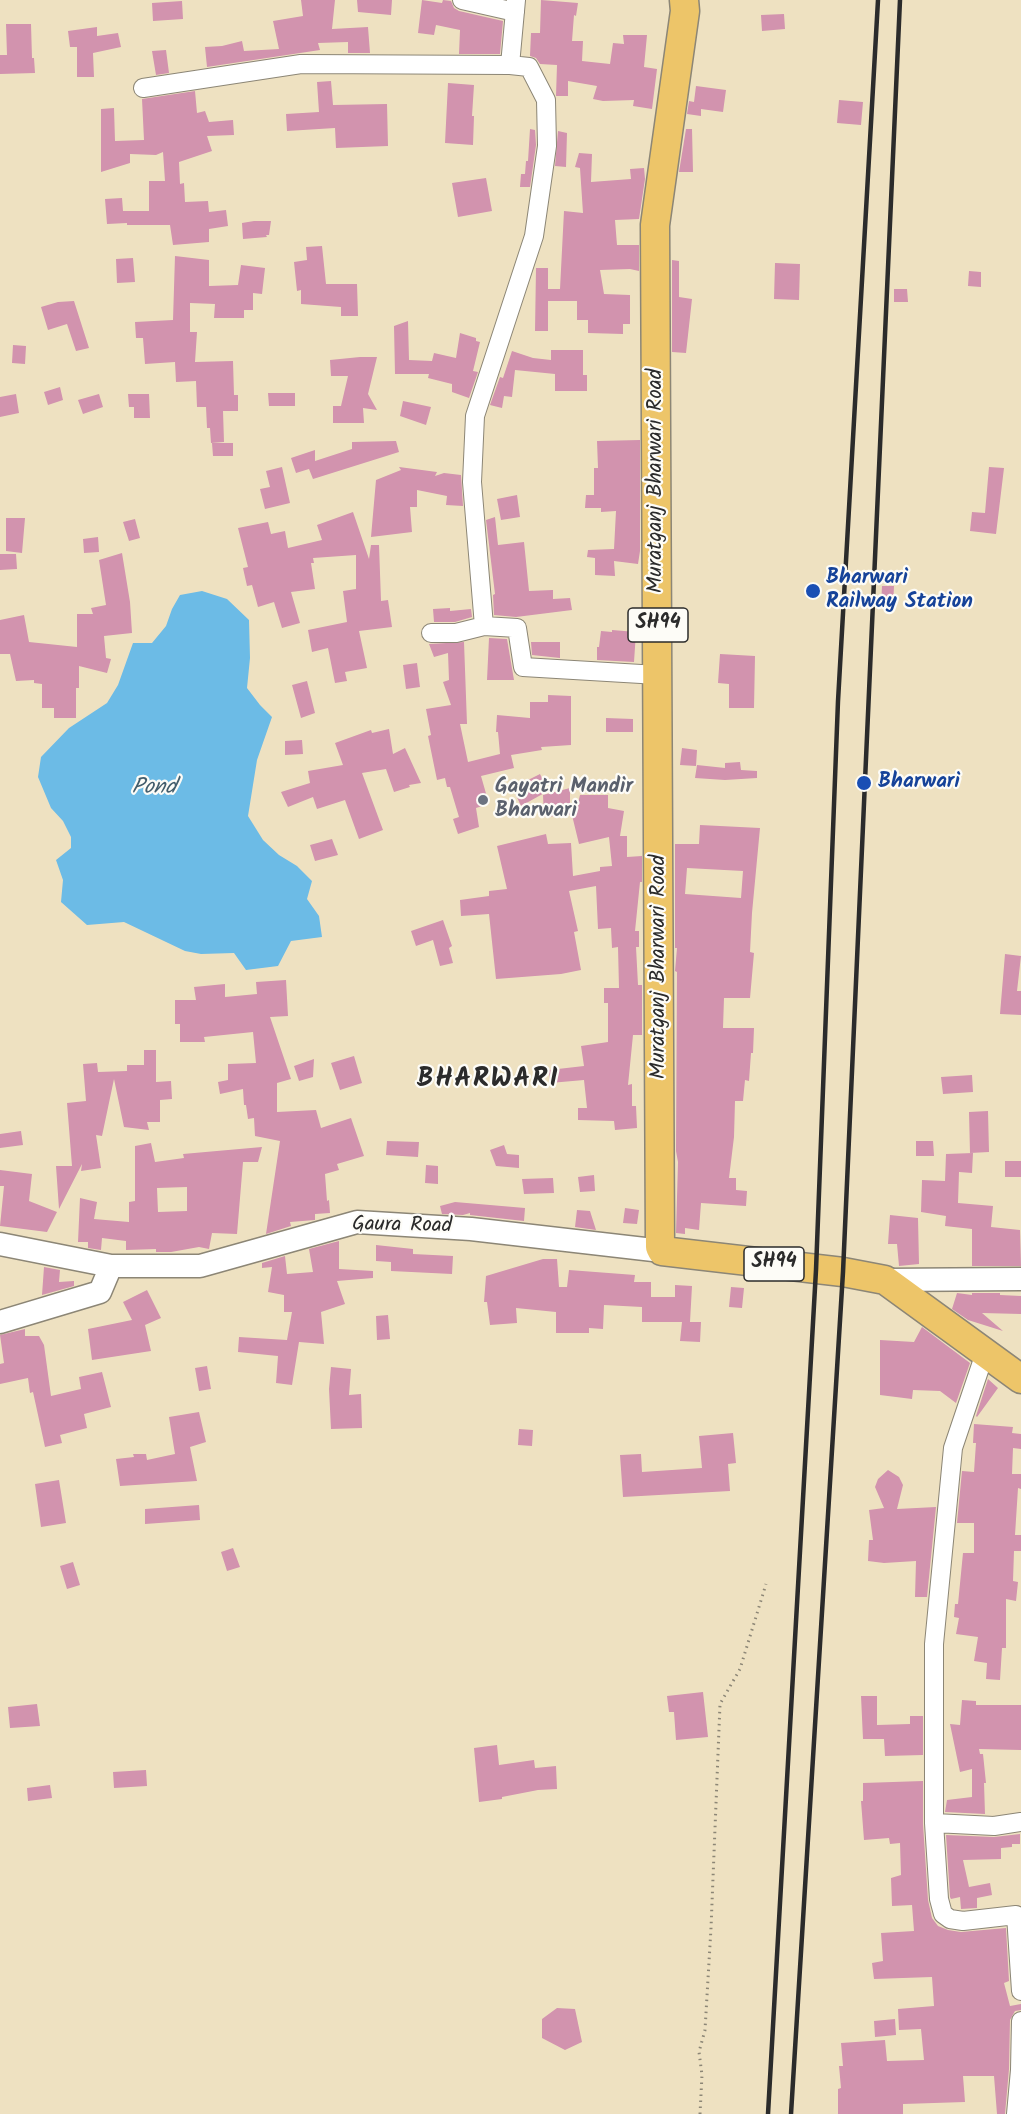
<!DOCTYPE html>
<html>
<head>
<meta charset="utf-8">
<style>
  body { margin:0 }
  canvas { display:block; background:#eee1c1 }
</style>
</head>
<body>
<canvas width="1021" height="2114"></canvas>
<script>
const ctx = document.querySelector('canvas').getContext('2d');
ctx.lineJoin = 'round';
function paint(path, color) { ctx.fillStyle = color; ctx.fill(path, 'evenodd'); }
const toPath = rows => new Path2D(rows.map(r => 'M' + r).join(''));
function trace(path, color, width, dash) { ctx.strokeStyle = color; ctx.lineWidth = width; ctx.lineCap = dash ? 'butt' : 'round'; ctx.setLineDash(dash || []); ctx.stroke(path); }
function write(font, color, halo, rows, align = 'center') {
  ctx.font = font + ' Kalam,sans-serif'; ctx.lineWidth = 4.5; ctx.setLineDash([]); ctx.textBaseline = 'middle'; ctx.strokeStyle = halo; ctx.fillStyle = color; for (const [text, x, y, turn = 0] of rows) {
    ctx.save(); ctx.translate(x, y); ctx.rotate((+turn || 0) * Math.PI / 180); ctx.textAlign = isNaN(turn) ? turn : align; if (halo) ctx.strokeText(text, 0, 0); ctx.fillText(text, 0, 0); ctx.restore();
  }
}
paint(toPath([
  [202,591,227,599,249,620,250,658,247,688,260,705,272,717,257,760,248,816,263,840,279,855,297,866,312,881,307,899,319,916,322,937,291,941,278,966,246,970,234,953,201,954,185,951,124,922,87,925,61,902,63,880,56,860,71,848,71,837,63,821,51,808,38,777,41,757,69,728,107,703,118,685,133,643,152,643,166,626,172,609,180,595]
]), '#6cbbe6');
paint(toPath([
  [301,0,335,0,332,29,368,27,370,53,348,53,348,42,318,43,320,50,207,67,205,47,222,46,242,41,244,51,279,49,273,21,303,16],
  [357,0,392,0,391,15,358,12],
  [422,0,442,3,443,0,451,1,454,8,459,11,503,21,500,54,459,54,460,30,436,25,434,35,418,33],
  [541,0,578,3,576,16,574,15,572,41,583,41,582,61,610,64,613,43,624,44,623,35,647,35,644,67,657,69,652,109,633,106,634,100,603,101,593,99,597,86,568,81,568,96,556,96,557,65,540,64,536,58,530,56,531,33,540,33],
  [182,1,183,19,153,21,152,3],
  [784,14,785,29,762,31,761,15],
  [6,24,31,24,32,58,34,58,35,73,0,74,0,55,7,55],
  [97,27,97,36,118,33,121,47,93,53,94,77,77,77,77,47,70,47,68,31],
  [166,50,169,73,156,75,152,51],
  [331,81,333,105,387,104,388,146,336,148,335,128,287,131,286,114,319,112,317,82],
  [448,83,474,85,472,116,474,116,473,145,445,143],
  [696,86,726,90,723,112,701,109,701,116,687,114,689,101,694,102],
  [195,91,197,113,205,111,209,122,233,120,234,135,207,136,212,151,179,162,180,184,184,183,185,202,208,201,209,212,226,210,228,226,209,229,209,242,173,245,170,225,127,225,127,223,107,224,105,199,122,198,123,211,149,211,149,181,165,181,163,152,156,155,130,154,130,163,101,172,101,109,114,108,115,141,144,140,142,99],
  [839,100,863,102,861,125,837,123],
  [530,129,535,130,536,145,530,187,520,187,521,174,525,174,526,161,528,161],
  [686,129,692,129,693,172,679,172],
  [558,131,567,133,566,167,555,166],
  [579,153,592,154,591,182,631,179,630,169,644,168,645,179,639,219,615,220,617,245,639,245,639,271,630,269,600,270,604,294,630,295,630,324,623,324,623,334,588,333,588,320,577,320,577,301,548,301,548,331,535,331,536,268,548,268,548,289,560,289,564,211,583,213,580,168,575,167],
  [486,178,492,211,458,217,452,183],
  [254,221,271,221,269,235,266,235,267,237,243,239,242,223],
  [322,246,326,284,357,284,358,316,341,316,341,307,301,304,301,290,297,291,294,262,307,260,306,247],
  [175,256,209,260,209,286,238,285,241,265,265,268,262,294,253,293,253,310,244,310,244,318,214,318,215,304,190,303,190,332,197,332,195,362,233,361,234,395,238,395,238,411,223,411,224,442,211,443,210,428,207,428,206,407,197,407,196,381,176,382,175,362,145,364,143,338,136,338,135,322,173,320],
  [133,258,135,282,117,283,116,259],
  [672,260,679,261,679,297,692,299,686,353,672,352],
  [775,263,800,264,799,300,774,299],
  [969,271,981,272,981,287,968,286],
  [894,289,907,289,908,302,894,302],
  [74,301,89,348,76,351,67,324,48,330,41,307,58,302],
  [408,321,409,360,432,361,434,353,456,358,460,333,476,338,476,341,480,342,473,371,478,372,469,398,452,392,452,384,428,378,429,374,395,374,394,326],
  [13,345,26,346,25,364,12,363],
  [551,350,583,350,583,375,587,375,587,391,555,391,555,374,515,370,512,397,504,396,502,408,490,405,500,377,503,378,512,351,533,358,551,360],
  [360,357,377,357,368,394,377,410,363,408,364,423,333,423,333,406,341,406,348,376,331,376,330,360],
  [60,387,63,400,48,405,44,392],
  [268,393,295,393,295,406,269,406],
  [16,394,19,413,0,417,0,397],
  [99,394,103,407,83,414,78,400],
  [128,394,149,394,150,418,134,418,134,407,129,407],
  [403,401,431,407,426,425,400,416],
  [640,440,640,551,638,564,614,561,615,576,595,575,595,558,587,557,588,550,614,549,616,511,601,512,601,508,585,508,586,495,594,495,594,468,598,468,597,441],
  [396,441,399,452,313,479,309,469,296,473,291,458,315,450,315,461,352,449,352,442],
  [212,443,233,443,233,456,213,456],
  [282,467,290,503,265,509,260,489,270,487,266,471],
  [399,467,437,472,435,476,444,473,461,475,463,506,446,505,447,496,417,490,417,507,410,507,412,532,371,537,376,480,401,470],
  [989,467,1004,468,996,534,970,531,972,512,985,513],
  [517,495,520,517,501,520,497,499],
  [353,512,369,559,371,545,379,545,381,601,388,600,392,627,359,631,367,668,345,672,347,681,335,683,328,648,312,652,308,630,347,622,343,591,356,589,356,555,313,558,314,563,311,563,315,589,291,592,300,623,282,628,274,602,258,607,252,585,247,586,243,568,248,567,238,528,268,522,271,534,285,531,288,548,322,540,317,525],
  [495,517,498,545,524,542,529,591,553,590,553,599,570,598,572,610,516,617,494,615,493,595,495,594,486,520],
  [6,518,25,518,22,553,6,551],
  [135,519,140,538,129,541,123,522],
  [98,537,99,552,84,553,83,539],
  [122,553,130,602,132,633,104,636,106,658,111,659,107,673,79,666,79,688,76,688,76,718,54,718,54,708,42,708,42,684,34,683,34,680,16,681,10,654,0,654,0,620,24,615,29,642,77,647,77,614,93,614,91,608,106,605,99,560],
  [0,554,16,554,17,569,0,570],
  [882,586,894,586,893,607,881,606],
  [450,608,450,611,471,609,472,617,455,622,434,622,433,609],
  [612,630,636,632,634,662,597,660,597,647,599,647,601,631,612,632],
  [489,638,507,639,514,680,487,680],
  [464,642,467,724,460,724,468,762,500,754,498,732,496,732,497,715,530,718,530,702,548,702,548,695,571,696,571,745,541,747,542,750,511,755,514,768,481,776,489,804,476,808,479,827,458,834,453,819,459,817,450,787,447,787,445,778,437,780,428,736,431,735,426,709,451,705,443,682,449,680,448,653,434,657,429,644],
  [531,642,560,642,560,658,532,655],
  [720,654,755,656,754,708,729,708,729,684,718,683],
  [417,663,420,687,406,689,403,665],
  [307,681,315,713,301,718,292,685],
  [606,718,633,719,633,732,606,732],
  [389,729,393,754,405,748,421,783,409,785,410,787,394,792,386,769,362,773,383,830,359,839,345,800,317,809,313,797,288,807,281,792,310,783,308,771,343,765,335,743,371,730,372,733],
  [302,740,303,754,285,755,285,741],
  [682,748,697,750,696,766,680,765],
  [740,762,741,770,757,771,757,778,725,780,695,778,697,765,725,768,725,763],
  [540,774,548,791,521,806,515,793,530,786,528,780],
  [570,788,570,815,544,817,543,795],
  [580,795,608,795,608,808,624,811,620,836,627,836,627,857,642,856,642,882,640,882,635,931,639,931,639,947,636,947,638,985,642,985,642,1035,633,1035,628,1085,632,1084,632,1106,636,1106,637,1128,615,1130,614,1121,578,1120,578,1108,587,1108,584,1080,550,1083,549,1070,584,1066,581,1046,608,1042,608,1003,604,1003,604,988,619,988,618,947,612,948,611,928,598,929,596,886,569,891,578,931,574,932,581,970,561,974,496,979,489,914,461,916,460,900,489,896,489,891,507,889,497,846,546,834,548,844,571,843,573,876,600,871,600,867,612,866,609,837,579,844,571,811,576,811],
  [700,825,760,828,752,913,750,952,754,953,750,998,724,998,723,1028,754,1028,753,1053,751,1053,749,1081,745,1080,743,1101,735,1101,734,1137,729,1178,736,1178,736,1190,747,1191,746,1206,701,1203,699,1230,685,1228,685,1234,676,1233,678,1162,676,1151,677,972,675,971,677,948,675,948,675,844,699,844],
  [687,868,743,871,741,898,685,894],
  [332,839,338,855,315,861,310,845],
  [443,920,452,946,449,948,453,963,440,966,433,940,416,946,411,931],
  [1005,954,1021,956,1017,991,1021,991,1021,1015,1000,1014],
  [286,980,288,1016,270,1017,291,1079,277,1083,277,1112,316,1110,321,1128,351,1118,364,1156,337,1164,339,1170,325,1174,327,1201,329,1200,330,1213,315,1214,315,1220,290,1222,291,1226,266,1234,280,1141,255,1136,254,1118,248,1119,246,1105,244,1105,243,1089,220,1094,218,1082,228,1080,228,1064,256,1063,253,1032,204,1037,205,1042,180,1042,180,1024,175,1024,175,1000,196,1000,194,987,225,984,225,997,257,994,256,982],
  [144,1050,156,1050,156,1082,171,1081,172,1099,160,1100,160,1122,147,1122,149,1130,124,1127,114,1079,102,1136,96,1135,101,1168,81,1171,82,1164,59,1209,56,1166,72,1166,67,1103,86,1101,83,1064,97,1063,98,1072,127,1071,127,1065,144,1065],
  [354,1056,362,1083,340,1090,331,1063],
  [314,1059,313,1077,299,1081,294,1066],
  [972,1075,973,1092,943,1094,941,1077],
  [988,1111,989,1152,970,1153,969,1112],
  [21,1131,23,1145,0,1148,0,1134],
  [387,1141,419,1142,418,1157,386,1155],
  [916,1141,933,1141,934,1156,916,1156],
  [151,1143,155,1162,184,1158,183,1154,262,1147,258,1162,243,1162,237,1234,212,1233,209,1249,199,1247,171,1252,156,1252,156,1249,126,1250,126,1241,102,1238,101,1250,88,1248,88,1242,78,1242,80,1198,97,1202,94,1219,129,1222,129,1202,135,1201,135,1146],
  [187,1187,187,1211,158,1212,157,1188],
  [504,1145,507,1154,519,1155,519,1168,496,1166,490,1150],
  [973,1153,972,1173,959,1172,958,1203,993,1206,991,1227,1020,1230,1021,1266,972,1266,972,1229,945,1226,946,1216,921,1212,922,1180,945,1181,946,1154],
  [1005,1161,1021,1161,1021,1177,1005,1177],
  [426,1165,438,1166,438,1184,425,1183],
  [0,1170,32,1174,29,1201,57,1212,47,1232,0,1226,4,1186,0,1186],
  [594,1175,595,1191,580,1192,578,1177],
  [553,1178,554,1193,524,1194,522,1179],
  [455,1202,525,1208,524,1221,470,1215,470,1213,463,1215,442,1214,440,1206],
  [625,1208,639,1210,637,1224,623,1223],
  [577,1210,590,1211,596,1230,575,1227],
  [890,1215,918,1218,919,1264,899,1266,897,1244,888,1244],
  [339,1241,339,1269,373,1271,373,1278,337,1281,345,1304,321,1312,324,1344,299,1342,292,1385,276,1383,278,1356,238,1352,239,1337,287,1340,292,1312,284,1312,284,1295,268,1292,272,1267,262,1268,262,1263,285,1256,287,1274,313,1272,309,1249],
  [376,1245,413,1249,413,1254,453,1256,452,1274,391,1271,391,1262,376,1261],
  [543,1259,557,1259,559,1287,567,1287,569,1270,635,1275,634,1282,651,1282,651,1297,675,1297,675,1285,692,1286,690,1322,701,1322,700,1342,680,1341,682,1322,642,1322,642,1307,604,1305,603,1329,589,1328,589,1333,556,1333,556,1312,516,1308,517,1323,490,1325,487,1302,484,1302,486,1276],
  [44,1267,60,1270,59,1282,74,1281,74,1286,42,1295],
  [731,1287,744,1288,742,1308,729,1307],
  [147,1290,161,1318,145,1325,151,1351,92,1360,88,1329,132,1320,123,1302],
  [957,1293,972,1295,972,1293,1000,1293,1000,1295,1021,1296,1021,1314,982,1313,1003,1331,968,1320,952,1309],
  [388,1315,390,1339,377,1340,376,1316],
  [922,1327,970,1363,956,1403,940,1391,913,1390,912,1399,880,1395,880,1340,914,1342],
  [25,1329,25,1336,39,1336,44,1345,51,1396,81,1389,79,1377,102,1372,111,1407,84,1414,87,1428,60,1435,62,1443,45,1447,33,1392,30,1393,28,1378,0,1384,0,1364,4,1363,0,1335],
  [207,1366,211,1389,199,1391,195,1368],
  [331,1367,351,1369,349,1395,361,1394,362,1428,331,1429,329,1389],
  [988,1379,998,1388,977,1417,976,1416],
  [199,1412,206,1442,190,1447,197,1481,120,1486,116,1459,134,1457,133,1454,146,1454,147,1460,175,1454,169,1417],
  [974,1424,1013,1427,1012,1433,1021,1434,1021,1449,1013,1448,1012,1474,1021,1474,1021,1489,1018,1488,1015,1535,1021,1535,1021,1551,1014,1551,1013,1581,1018,1582,1016,1601,1006,1599,1006,1648,1002,1648,1000,1680,986,1679,987,1663,974,1661,978,1637,956,1634,959,1618,954,1617,955,1604,958,1604,963,1553,974,1553,974,1523,957,1523,962,1471,974,1472,976,1443,973,1443],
  [519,1429,533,1430,532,1446,518,1445],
  [733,1433,736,1463,728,1464,730,1491,623,1497,620,1455,641,1454,642,1472,702,1468,699,1436],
  [888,1470,899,1477,903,1485,897,1509,936,1507,927,1597,915,1597,916,1561,884,1563,868,1561,869,1540,873,1540,869,1510,884,1508,875,1487,878,1479],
  [59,1480,66,1523,41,1527,35,1484],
  [199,1505,200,1520,145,1524,145,1509],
  [233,1548,240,1567,227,1571,221,1552],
  [73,1562,80,1585,67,1589,60,1566],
  [703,1692,708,1737,676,1740,674,1712,669,1712,667,1696],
  [861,1696,877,1696,877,1725,910,1724,910,1716,923,1716,923,1755,885,1756,884,1739,863,1739],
  [962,1700,976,1701,976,1705,1021,1705,1021,1750,979,1749,980,1754,983,1754,986,1783,984,1783,985,1814,945,1812,947,1800,972,1797,972,1769,960,1772,950,1724,960,1725],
  [37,1704,40,1726,10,1728,8,1707],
  [497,1745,499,1765,534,1760,535,1768,556,1766,557,1789,538,1790,502,1797,502,1799,479,1802,474,1748],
  [146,1770,147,1786,114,1788,113,1772],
  [923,1781,923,1824,928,1900,932,1918,938,1926,948,1930,961,1932,1006,1928,1009,1981,1004,1983,1010,2006,1021,2004,1021,2010,1015,2011,1010,2020,1009,2069,1005,2114,997,2114,994,2076,963,2076,965,2102,903,2104,903,2114,838,2114,838,2089,841,2088,839,2066,843,2066,841,2043,885,2040,887,2061,924,2060,921,2029,899,2030,898,2009,934,2006,932,1977,874,1979,872,1963,883,1961,881,1933,914,1931,912,1905,892,1906,891,1878,901,1875,900,1843,890,1844,889,1838,864,1840,861,1801,863,1801,863,1783],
  [50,1785,52,1798,28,1801,27,1788],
  [1020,1834,1020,1844,1012,1844,1012,1847,1001,1848,1001,1859,963,1860,969,1887,990,1883,992,1895,977,1898,977,1908,961,1909,960,1897,951,1899,950,1897,946,1835,994,1837],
  [557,2008,575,2009,582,2042,565,2050,542,2038,542,2019],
  [895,2019,896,2035,875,2037,874,2021]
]), '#d293ae');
const minor = toPath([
  [462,0,515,12],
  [510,65,516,0],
  [143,88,301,64,510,65,529,67,546,100,547,146,534,236,475,416,472,482,484,626],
  [431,633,456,633,484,626,517,628,523,667,658,675],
  [985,1353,953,1448,934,1644,934,1823,939,1899,943,1914,950,1919,963,1921,1016,1915,1021,1991],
  [934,1823,994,1826,1021,1822],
  [1016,2114,1020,2070,1021,2021]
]);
const tertiary = toPath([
  [0,1244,111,1266,200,1266,357,1222,471,1229,662,1251],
  [885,1280,1021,1279],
  [0,1322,100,1292,111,1266]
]);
const primary = toPath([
  [684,0,685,11,655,225,660,1247,662,1251,843,1272,885,1280,1021,1379]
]);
trace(minor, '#8c8676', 20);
trace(tertiary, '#8c8676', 25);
trace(primary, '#8c8676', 31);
trace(toPath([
  [700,2114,702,2075,699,2052,705,2030,711,1928,720,1704,740,1669,766,1584]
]), '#8c8676', 3, [1.5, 4.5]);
trace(minor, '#fff', 18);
trace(tertiary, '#fff', 22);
trace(primary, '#edc569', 28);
trace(toPath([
  [768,2114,816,1270,838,701,878,0],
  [791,2114,843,1272,900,0]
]), '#2b2b2b', 4.5);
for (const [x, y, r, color] of [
  [813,591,8,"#1a4fb4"],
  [864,783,8,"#1a4fb4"],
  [483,800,6,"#6b7280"]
]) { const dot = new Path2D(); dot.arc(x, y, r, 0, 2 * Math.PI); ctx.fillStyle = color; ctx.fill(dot); trace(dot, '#fdfcf7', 2); }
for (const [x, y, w] of [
  [658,625,60],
  [774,1264,60]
]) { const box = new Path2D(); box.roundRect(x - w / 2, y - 17, w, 34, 4.5); ctx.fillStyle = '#fdfcf7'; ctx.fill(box); trace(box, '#2b2b2b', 1.5); }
write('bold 20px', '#2b2b2b', null, [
  ["SH94",658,625],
  ["SH94",774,1264]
]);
write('21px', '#2b2b2b', '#fdfcf7', [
  ["Muratganj Bharwari Road",657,481,-90],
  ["Muratganj Bharwari Road",660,967,-90],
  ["Gaura Road",402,1227,1]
]);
write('bold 21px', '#164399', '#fdfcf7', [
  ["Bharwari",826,579],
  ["Railway Station",826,603],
  ["Bharwari",878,783]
], 'left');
write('bold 21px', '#5b616d', '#fdfcf7', [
  ["Gayatri Mandir",495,788],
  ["Bharwari",495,812]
], 'left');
write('italic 22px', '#425d6c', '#fdfcf7', [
  ["Pond",154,789]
]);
ctx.letterSpacing = '1.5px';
write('bold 27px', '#2b2b2b', '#fdfcf7', [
  ["BHARWARI",488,1081]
]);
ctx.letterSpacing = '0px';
</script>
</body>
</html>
